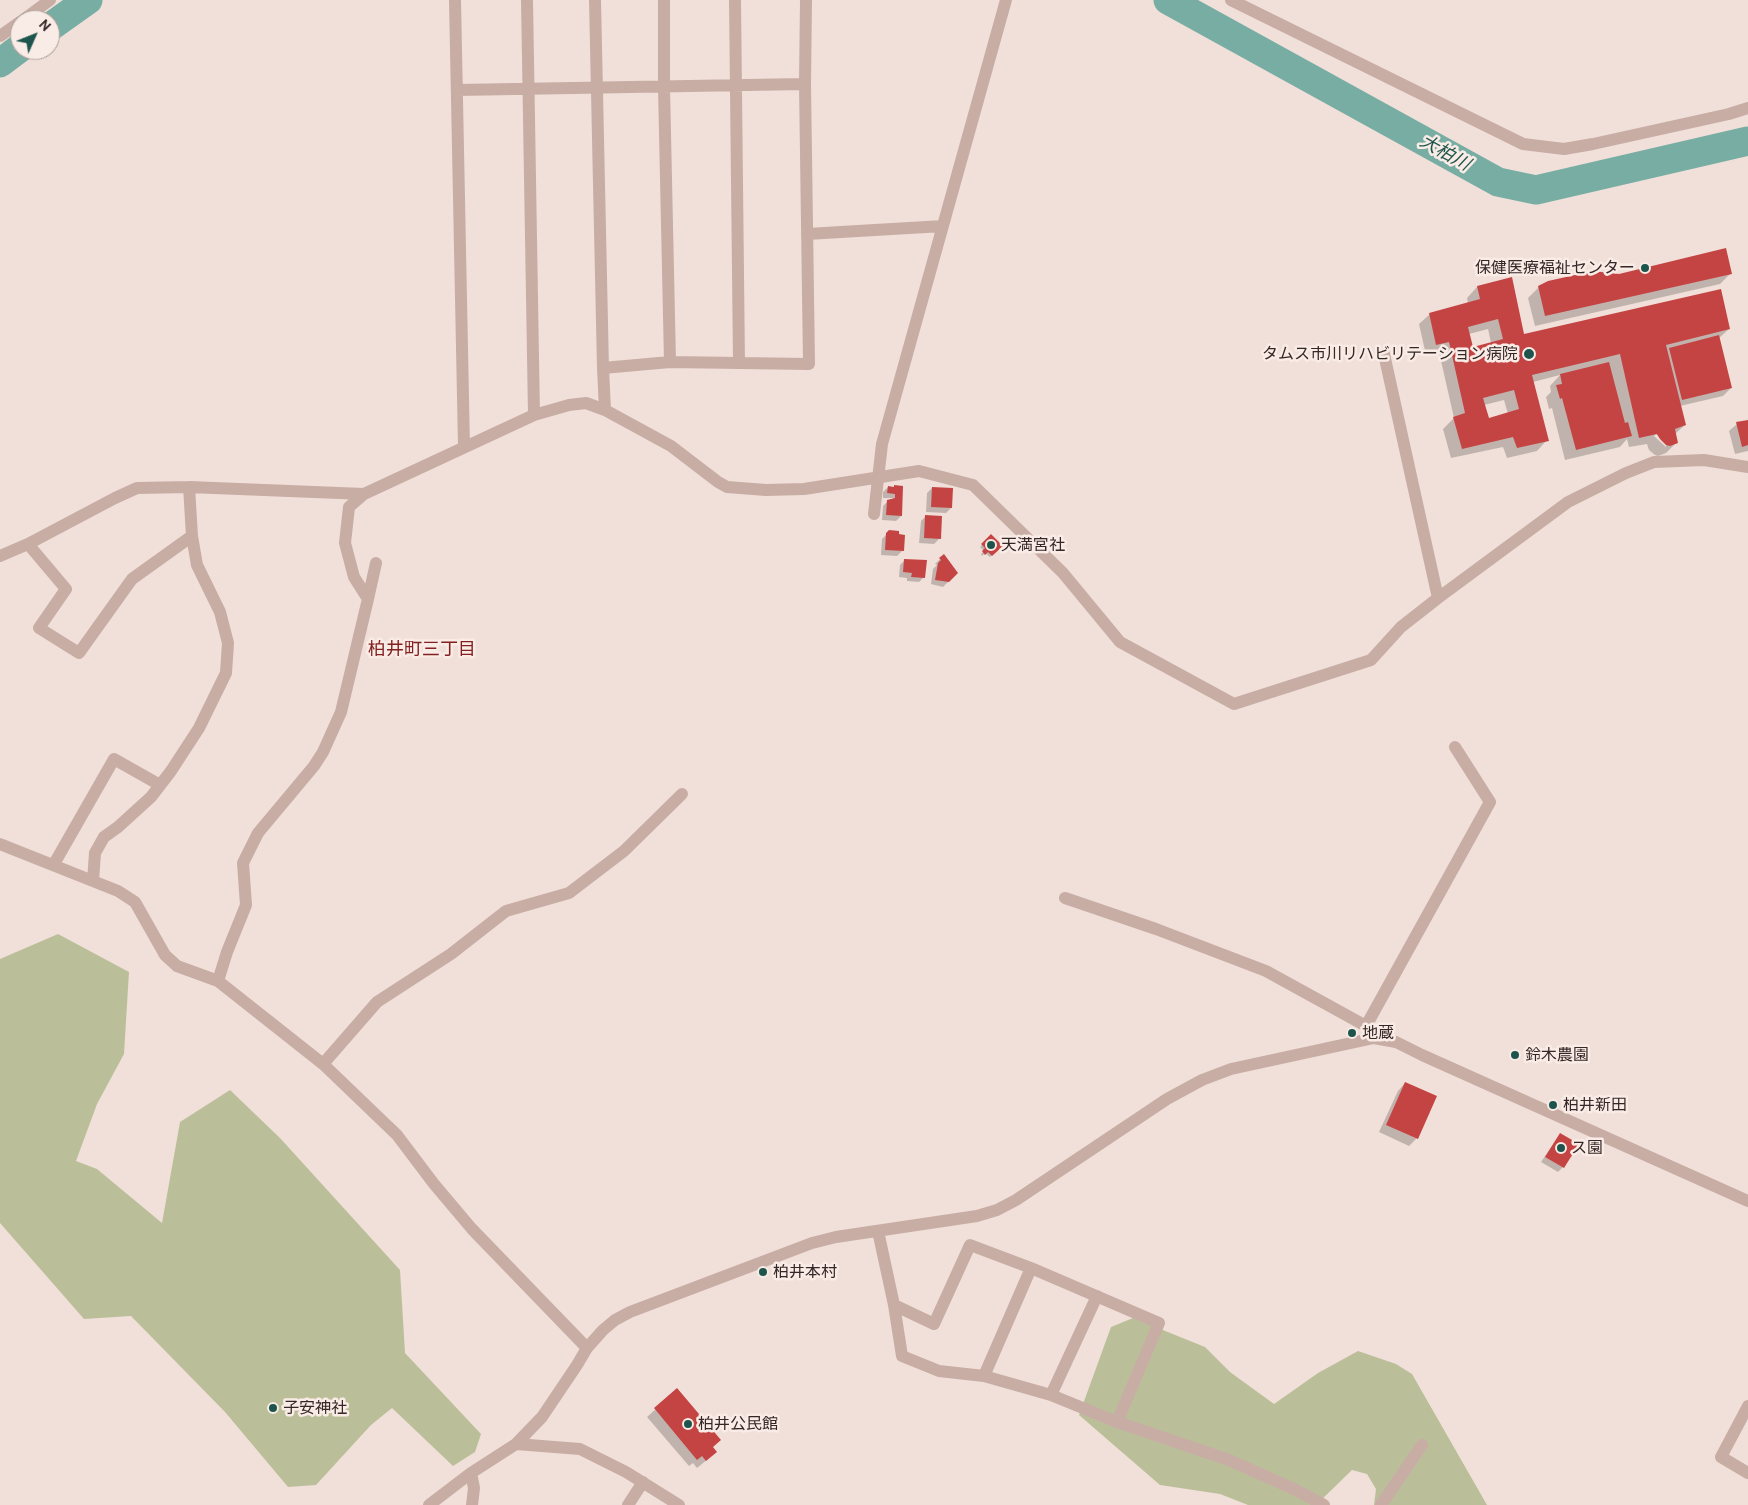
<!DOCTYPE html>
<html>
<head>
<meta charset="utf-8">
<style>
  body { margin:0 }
  #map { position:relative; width:1748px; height:1505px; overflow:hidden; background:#f1e0d9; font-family:Cabin,sans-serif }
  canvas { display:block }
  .north { position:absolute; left:10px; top:10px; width:50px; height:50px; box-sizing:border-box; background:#f9ebe5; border:1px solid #aa9d99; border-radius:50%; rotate:46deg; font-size:14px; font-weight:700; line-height:20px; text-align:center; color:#342726 }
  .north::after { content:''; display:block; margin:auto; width:18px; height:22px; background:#1d554c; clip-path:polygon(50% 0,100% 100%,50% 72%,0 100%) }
</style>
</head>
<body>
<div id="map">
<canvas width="1748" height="1505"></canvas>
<div class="north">N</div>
</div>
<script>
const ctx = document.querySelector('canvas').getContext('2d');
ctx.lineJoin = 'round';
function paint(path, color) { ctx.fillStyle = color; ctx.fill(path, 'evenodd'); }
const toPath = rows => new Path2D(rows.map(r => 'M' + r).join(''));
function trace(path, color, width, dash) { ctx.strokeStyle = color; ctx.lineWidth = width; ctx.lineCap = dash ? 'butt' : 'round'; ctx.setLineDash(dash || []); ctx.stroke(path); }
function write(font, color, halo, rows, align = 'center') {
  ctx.font = font + ' Cabin,"Noto Sans JP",sans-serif'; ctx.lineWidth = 5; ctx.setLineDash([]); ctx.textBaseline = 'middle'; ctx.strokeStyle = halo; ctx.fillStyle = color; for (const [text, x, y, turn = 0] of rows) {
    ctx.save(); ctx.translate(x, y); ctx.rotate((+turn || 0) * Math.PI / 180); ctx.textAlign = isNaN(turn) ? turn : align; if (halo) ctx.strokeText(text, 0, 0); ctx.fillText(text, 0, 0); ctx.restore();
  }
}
paint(toPath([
  [58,934,129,972,124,1054,97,1104,76,1161,97,1169,162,1223,180,1122,230,1090,280,1138,400,1270,405,1353,481,1434,475,1452,453,1466,392,1408,371,1425,316,1485,288,1487,225,1412,131,1316,84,1319,0,1223,0,959],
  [1133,1318,1205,1347,1230,1372,1274,1404,1318,1373,1358,1351,1396,1364,1412,1374,1487,1505,1374,1505,1376,1489,1367,1474,1352,1470,1316,1505,1248,1505,1220,1494,1160,1485,1079,1415,1111,1327]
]), '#bbbf99');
paint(toPath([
  [1730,274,1720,284,1535,326,1528,298,1539,287,1619,276],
  [1511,278,1523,335,1729,329,1718,339,1731,388,1723,396,1680,406,1685,425,1675,434,1677,442,1666,453,1658,456,1655,455,1649,450,1647,444,1629,447,1627,439,1620,447,1565,460,1552,408,1549,409,1546,397,1551,392,1550,386,1560,375,1533,382,1547,440,1537,451,1507,458,1503,447,1451,458,1443,429,1454,418,1439,352,1426,355,1419,324,1430,314,1468,304,1467,298,1477,287],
  [1488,329,1491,343,1472,348,1469,334],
  [1504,400,1508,414,1488,419,1484,405],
  [1656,434,1666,443,1666,447,1654,436],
  [1748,421,1748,451,1735,454,1729,431,1737,424],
  [888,487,902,487,901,516,896,521,882,520,883,506,888,501,895,498,883,498,883,492],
  [932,488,951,508,946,513,926,512,927,493],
  [926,516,939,539,934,544,919,543,921,521],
  [887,534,903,536,902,551,897,556,881,555,882,539],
  [991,536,1001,546,990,557,985,553,982,556,981,554,984,551,980,547],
  [943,556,957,573,943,587,931,584,933,569,937,565,935,564],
  [905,560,924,577,919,582,907,581,907,578,899,577,900,565],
  [1405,1083,1417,1138,1409,1146,1379,1132,1398,1091],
  [1560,1134,1563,1167,1558,1172,1541,1162],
  [677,1390,711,1447,708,1459,697,1468,693,1463,689,1466,647,1417]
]), '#0003');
trace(toPath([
  [1168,0,1498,182,1536,190,1748,141],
  [50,27,88,0],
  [0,63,20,48]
]), '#78ada3', 29);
paint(toPath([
  [1726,248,1732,274,1545,316,1538,286,1548,281,1593,271,1619,274],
  [1512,277,1524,334,1721,289,1730,329,1666,345,1686,425,1675,429,1678,443,1670,446,1666,445,1660,439,1657,434,1639,438,1620,354,1532,375,1549,441,1517,448,1513,437,1462,449,1453,417,1465,413,1449,342,1436,345,1429,313,1480,299,1477,286],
  [1498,319,1503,339,1473,347,1468,327],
  [1514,390,1519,409,1489,418,1483,398],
  [1719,335,1732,388,1682,400,1669,348],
  [1609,362,1625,423,1628,422,1632,436,1576,450,1562,398,1560,399,1556,385,1562,384,1560,374],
  [1748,420,1748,445,1742,447,1736,422],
  [894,485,903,486,902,516,886,515,887,500,895,498,895,494,887,493,888,486,894,487],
  [932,487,953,488,952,508,931,507],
  [925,515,942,516,941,539,924,538],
  [889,530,899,531,899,534,905,535,904,551,885,550,886,533],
  [991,534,1003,546,992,556,988,552,985,555,982,551,985,548,981,544],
  [944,554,958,573,949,582,935,580,938,563,941,560,939,558],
  [904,559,927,560,925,578,911,577,912,573,903,572],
  [1405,1082,1437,1096,1418,1139,1386,1125],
  [1560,1133,1579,1144,1564,1168,1545,1157],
  [677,1388,721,1440,713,1447,717,1452,706,1461,702,1456,697,1460,654,1408]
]), '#c44443');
trace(toPath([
  [455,0,464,447],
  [527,0,534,415],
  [595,0,603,368,605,410],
  [664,0,664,87,670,362],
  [735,0,739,363],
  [1231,0,1523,144,1564,149,1593,144,1729,114,1748,108],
  [23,20,50,0],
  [0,36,20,22],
  [457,90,805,84],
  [807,234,943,226],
  [1384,354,1438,598],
  [603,368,670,362,809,364,805,84,806,0],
  [364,494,349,507,345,543,354,577,368,599,341,712,323,752,314,766,258,833,243,863,246,905,227,952,218,981,323,1064,397,1135,434,1184,472,1229,587,1348],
  [874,514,882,444,1006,0],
  [28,544,66,589,39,628,79,653,132,579,192,536],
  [0,556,28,544,115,498,137,488,189,487,364,494,534,415,569,405,586,403,605,410,671,446,718,482,727,487,766,490,804,489,919,471,973,485,1063,573,1120,642,1234,704,1371,660,1401,627,1438,598,1568,502,1626,473,1654,462,1704,460,1748,467],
  [368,599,376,563],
  [0,844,118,891,135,902,165,955,177,966,218,981],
  [54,864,114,759,160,785],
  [93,881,95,853,104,837,118,827,151,797,171,771,199,728,226,673,228,643,220,612,197,565,192,536,189,487],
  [1065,898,1156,929,1266,971,1366,1026,1374,1038],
  [1366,1026,1490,802,1455,747],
  [323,1064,377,1002,451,954,506,911,569,893,624,851,682,794],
  [878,1231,894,1305,902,1356,939,1371,984,1376,1051,1395,1117,1422,1229,1460,1296,1490,1324,1505],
  [894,1305,934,1324,970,1245,1031,1268,1159,1323,1117,1422],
  [984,1376,1031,1268],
  [1051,1395,1097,1296],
  [1748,1406,1721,1457,1748,1473],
  [516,1444,580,1449,626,1472,679,1505],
  [471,1473,474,1488,472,1505],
  [429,1505,471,1473,516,1444,542,1417,577,1365,587,1348,603,1330,615,1320,630,1312,812,1243,836,1237,977,1216,997,1210,1016,1200,1167,1099,1202,1080,1231,1069,1374,1038,1396,1042,1422,1055,1748,1201],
  [628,1505,643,1482],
  [1381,1505,1422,1445]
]), '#c8ada5', 12);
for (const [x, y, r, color] of [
  [1645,268,5,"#1d554c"],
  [1529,354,6,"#1d554c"],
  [991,545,5,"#1d554c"],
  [1352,1033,5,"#1d554c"],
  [1515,1055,5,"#1d554c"],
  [1553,1105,5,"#1d554c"],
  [1561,1148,5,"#1d554c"],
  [763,1272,5,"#1d554c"],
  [273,1408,5,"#1d554c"],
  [688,1424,5,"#1d554c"]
]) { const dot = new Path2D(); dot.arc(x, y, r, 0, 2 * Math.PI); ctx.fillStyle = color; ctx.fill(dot); trace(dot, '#f9ebe5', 2); }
write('16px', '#342726', '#f9ebe5', [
  ["保健医療福祉センター",1635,268,"right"],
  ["タムス市川リハビリテーション病院",1518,354,"right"],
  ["天満宮社",1001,545],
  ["地蔵",1362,1033],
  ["鈴木農園",1525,1055],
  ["柏井新田",1563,1105],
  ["ス園",1571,1148],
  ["柏井本村",773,1272],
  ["子安神社",283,1408],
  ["柏井公民館",698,1424]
], 'left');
write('italic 18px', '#1d554c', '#f9ebe5', [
  ["大柏川",1445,153,29]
]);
write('18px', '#822120', '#f9ebe5', [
  ["柏井町三丁目",422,650]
]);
</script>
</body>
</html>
